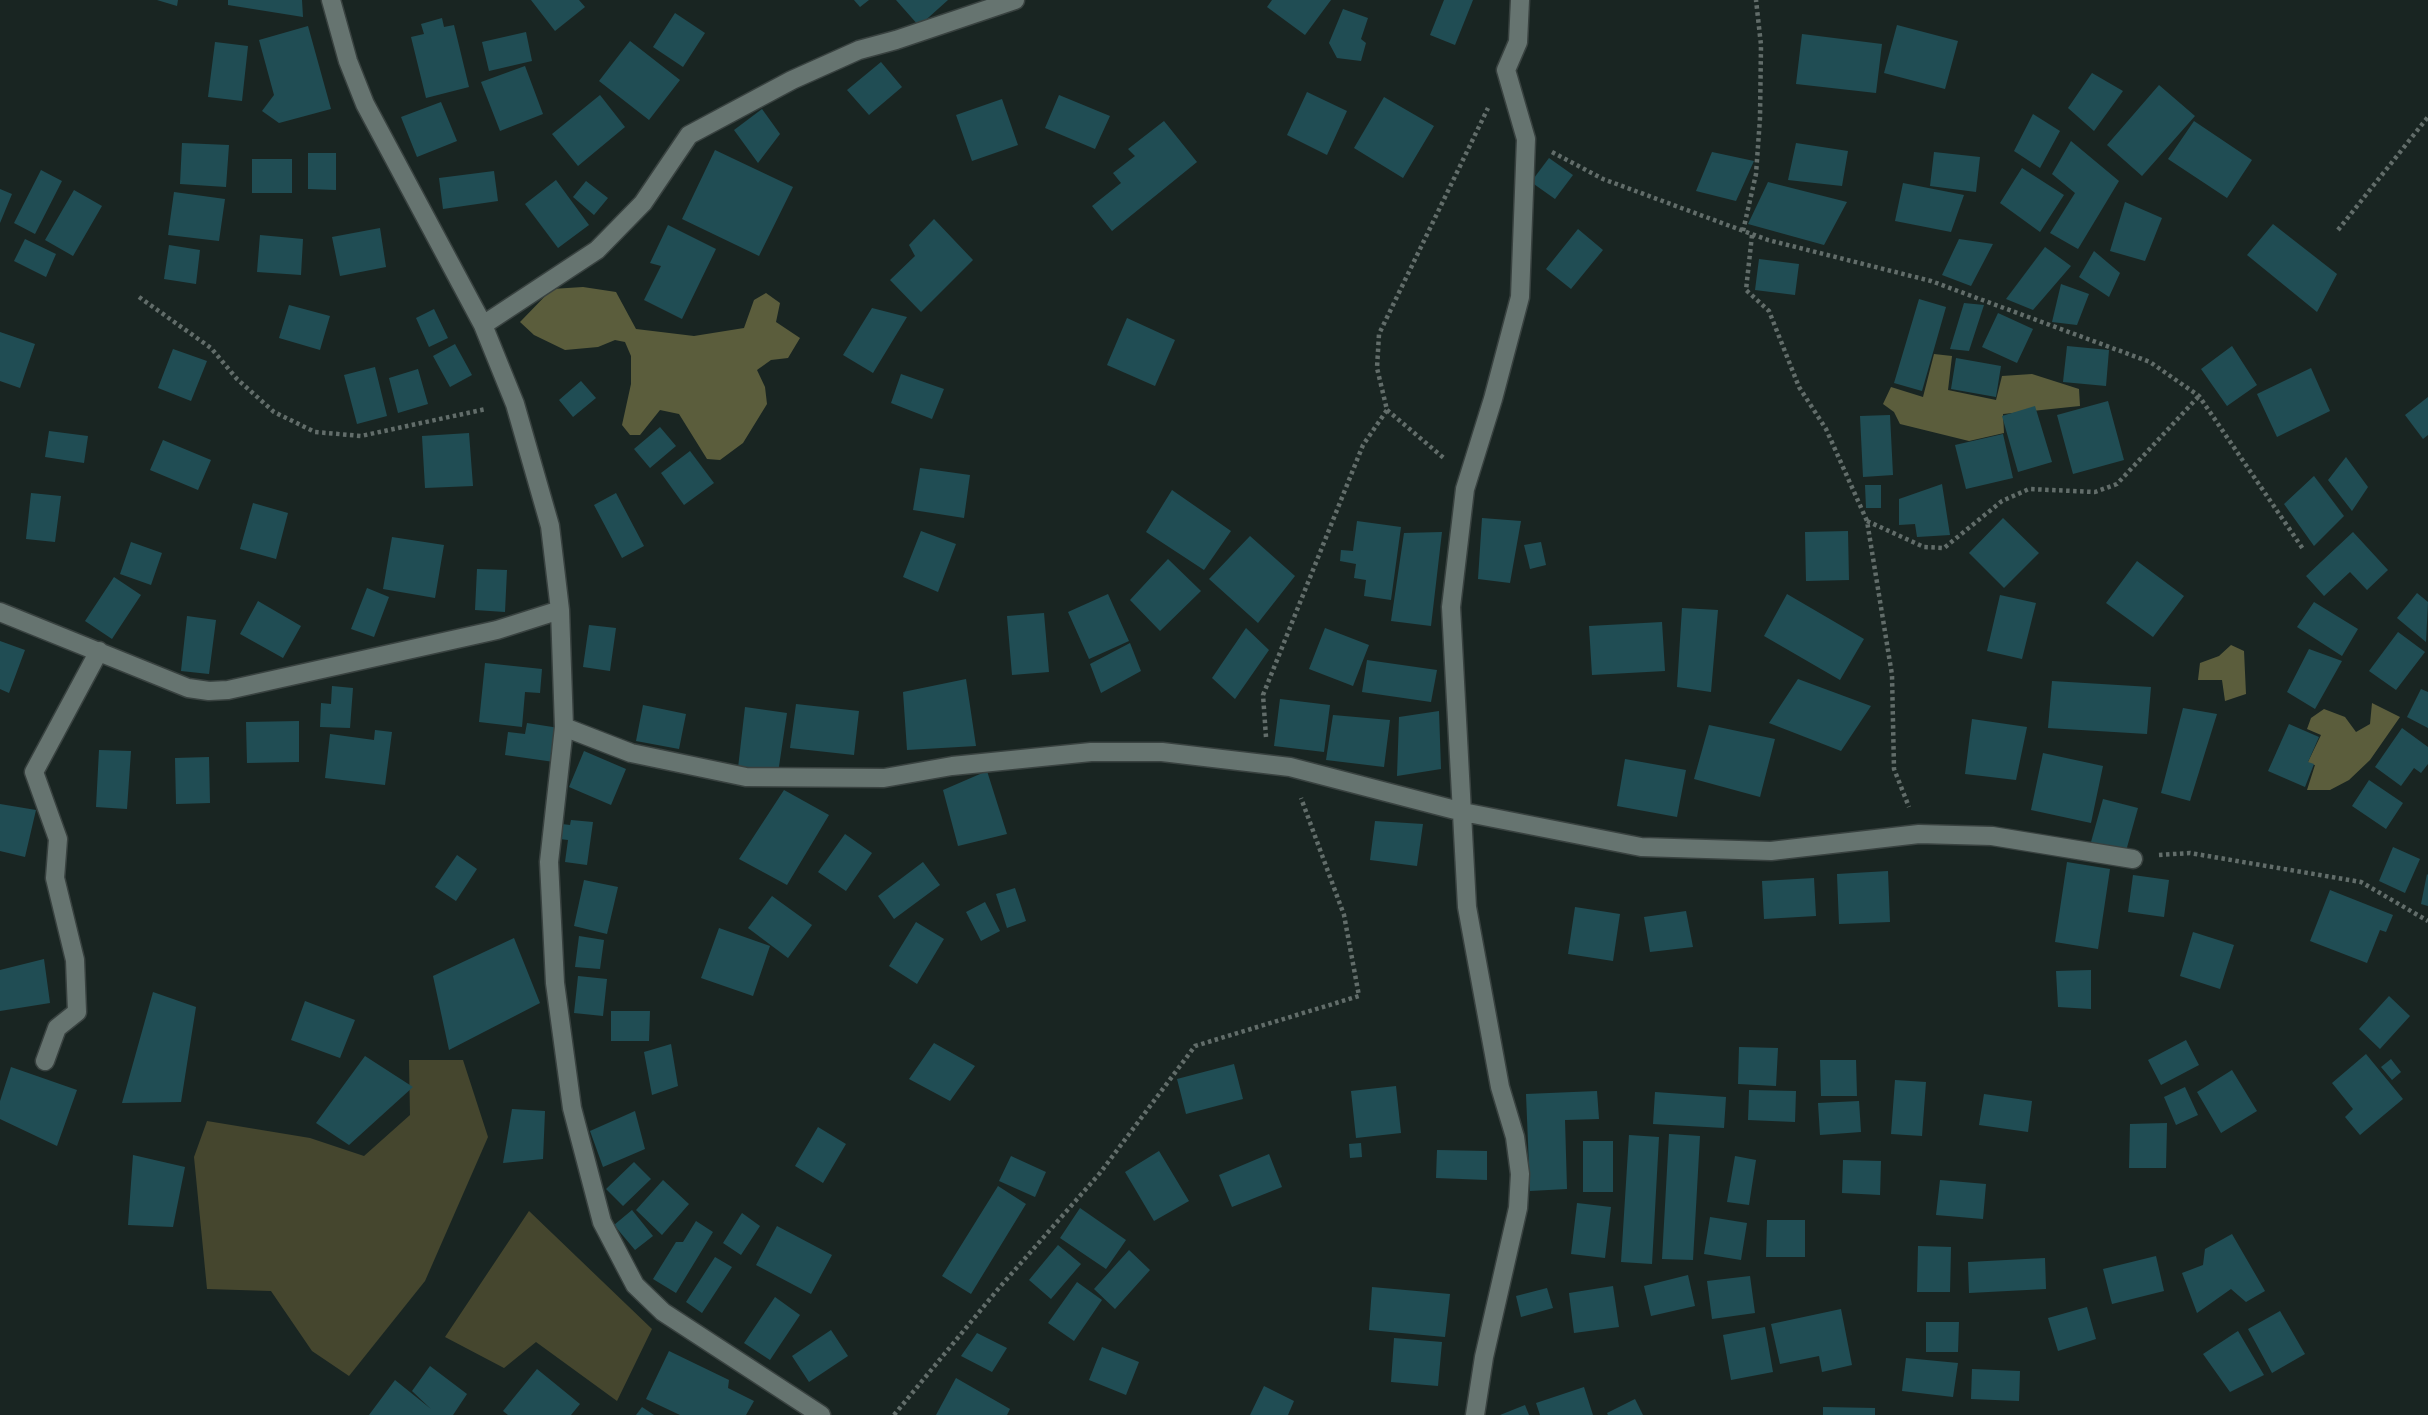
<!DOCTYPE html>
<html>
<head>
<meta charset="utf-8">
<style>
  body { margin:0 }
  canvas { display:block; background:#192522 }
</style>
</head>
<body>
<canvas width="2428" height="1415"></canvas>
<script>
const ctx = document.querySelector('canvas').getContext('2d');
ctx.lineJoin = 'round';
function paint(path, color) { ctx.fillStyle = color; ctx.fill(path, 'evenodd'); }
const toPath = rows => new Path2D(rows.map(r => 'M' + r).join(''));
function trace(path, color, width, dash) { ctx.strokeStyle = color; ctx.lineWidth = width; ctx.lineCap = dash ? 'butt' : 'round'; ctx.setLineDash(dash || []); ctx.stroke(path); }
paint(toPath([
  [409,1060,463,1060,488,1137,425,1281,349,1376,312,1351,271,1291,207,1289,194,1157,207,1121,310,1138,364,1156,410,1115],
  [529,1211,652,1329,617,1401,536,1342,504,1368,445,1337]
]), '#45462e');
paint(toPath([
  [583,287,616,292,636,329,694,336,744,328,754,300,766,293,780,303,776,322,800,338,788,358,771,360,757,370,765,387,767,404,743,443,720,460,707,459,679,414,660,410,640,435,630,435,622,425,631,384,631,356,625,342,615,340,598,347,565,350,534,335,520,322,552,289],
  [1934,354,1952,356,1948,390,1996,400,2002,376,2032,374,2079,389,2080,406,2003,414,2004,433,1969,441,1900,424,1894,412,1883,404,1891,387,1923,397],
  [2231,645,2244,651,2246,694,2225,701,2222,680,2198,680,2200,663,2219,656],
  [2372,703,2400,717,2370,760,2349,780,2330,790,2307,790,2315,765,2307,764,2321,735,2307,729,2311,718,2324,709,2345,717,2356,732,2370,724]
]), '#5b5d3c');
paint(toPath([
  [157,0,178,0,177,6],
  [228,0,302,0,303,17,228,5],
  [531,0,579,0,585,7,555,31],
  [854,0,869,0,860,7],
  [896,0,948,0,919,26],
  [1272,0,1331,0,1305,35,1267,7],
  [1444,0,1473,0,1455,45,1430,35],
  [1343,9,1368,18,1361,39,1366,43,1361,61,1337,58,1329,43],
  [675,13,705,33,683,67,653,47],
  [442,18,444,27,454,25,469,87,426,98,411,37,424,34,421,24],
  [1897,25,1958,41,1945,89,1884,73],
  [308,26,331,109,279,123,262,111,274,95,259,40],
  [526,32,532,61,489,71,482,42],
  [1802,34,1882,44,1876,93,1796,84],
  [630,41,680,80,649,120,599,81],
  [215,42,248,46,242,101,208,97],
  [881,62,902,87,869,115,847,90],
  [525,66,543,114,500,131,481,82],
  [2092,73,2123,91,2094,131,2068,108],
  [2159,85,2195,116,2142,176,2107,145],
  [1307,92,1347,111,1327,155,1287,135],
  [600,95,625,127,578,166,552,134],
  [1059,95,1110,116,1095,149,1045,128],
  [1384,97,1434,126,1403,178,1354,148],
  [1002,99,1018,145,972,161,956,115],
  [441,102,457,141,417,157,401,117],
  [762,109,780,134,758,163,734,130],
  [2033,114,2060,131,2040,168,2014,151],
  [1164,121,1197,162,1112,231,1092,206,1121,183,1113,173,1135,156,1128,149],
  [2194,121,2252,160,2227,198,2168,159],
  [2071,141,2119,181,2078,249,2050,233,2075,193,2052,174],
  [182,143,229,145,226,187,180,184],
  [1796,143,1848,151,1842,186,1788,180],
  [715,150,793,187,759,256,682,219],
  [1712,152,1754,161,1736,201,1696,191],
  [1934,152,1980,157,1976,192,1930,186],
  [308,153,336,153,336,190,308,189],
  [1549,158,1573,175,1555,199,1531,182],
  [252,159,292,159,292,193,252,193],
  [2022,168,2064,195,2040,232,2000,203],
  [41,170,62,181,35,234,14,223],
  [494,171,498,201,443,209,439,178],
  [556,180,589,225,558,248,525,204],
  [586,181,608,198,594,215,573,197],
  [1768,182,1847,202,1824,245,1748,224],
  [1903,183,1964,195,1951,232,1895,221],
  [0,189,12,194,0,223],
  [74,190,102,206,73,256,45,240],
  [174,192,225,199,219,241,168,235],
  [2125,202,2162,218,2145,261,2110,251],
  [934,219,973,260,921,312,890,280,915,256,909,245],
  [2273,224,2337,274,2317,312,2247,255],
  [668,225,716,249,682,319,644,300,661,266,650,263],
  [380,228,386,267,340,276,332,237],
  [1578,229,1603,250,1571,289,1546,269],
  [260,235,303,239,301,275,257,272],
  [25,239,56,254,46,277,14,261],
  [1959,239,1993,244,1971,286,1942,275],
  [169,245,200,250,196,284,164,279],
  [2045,247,2071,266,2033,310,2006,299],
  [2094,251,2120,273,2109,297,2079,277],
  [1759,259,1799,264,1795,295,1755,290],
  [2061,284,2089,294,2077,325,2052,322],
  [1919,299,1946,307,1922,391,1894,383],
  [1964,303,1984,305,1969,351,1950,349],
  [289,305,330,316,320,350,279,338],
  [872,308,907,317,873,373,843,355],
  [434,309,448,338,429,347,416,318],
  [1998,313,2033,329,2017,363,1982,347],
  [1127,318,1175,340,1155,386,1107,365],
  [0,332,35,344,20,388,0,381],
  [455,344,472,375,450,387,433,356],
  [2067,346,2109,350,2106,386,2063,382],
  [2232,346,2257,385,2227,406,2201,369],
  [173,349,207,361,191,401,158,388],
  [1956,358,2001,366,1996,397,1951,389],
  [375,367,387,416,357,424,344,375],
  [2311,368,2330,411,2277,437,2257,394],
  [418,369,428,404,398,413,389,378],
  [901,374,944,389,932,419,891,403],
  [581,381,596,398,573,417,559,400],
  [2428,397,2428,435,2423,439,2405,415],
  [2108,401,2124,460,2073,474,2057,415],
  [2035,406,2052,462,2018,472,2002,416],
  [1890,415,1893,475,1863,477,1860,416],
  [660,427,676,446,650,468,634,449],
  [49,431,88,436,84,463,45,457],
  [469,433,473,486,425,488,422,436],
  [2003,434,2013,478,1966,489,1955,445],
  [163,440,211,460,198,490,150,470],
  [690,451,714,483,684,505,661,473],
  [2346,457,2368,487,2352,511,2328,480],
  [920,468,970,475,964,518,913,510],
  [2314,476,2344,516,2314,546,2284,504],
  [1942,484,1950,535,1917,537,1915,524,1899,525,1899,499],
  [1865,485,1881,485,1881,508,1866,508],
  [1172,490,1231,531,1204,570,1146,532],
  [31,493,61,496,55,542,26,539],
  [616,493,644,546,622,558,594,505],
  [253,503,288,513,276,559,240,549],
  [1482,518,1521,521,1510,583,1478,579],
  [2003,518,2039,553,2004,588,1969,553],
  [1357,521,1401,527,1391,600,1364,596,1366,580,1354,578,1356,564,1340,561,1341,550,1353,551],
  [921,531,956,544,938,592,903,577],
  [1848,531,1849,580,1806,581,1805,532],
  [1442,532,1431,626,1391,621,1404,533],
  [2353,532,2388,570,2367,590,2350,572,2324,596,2306,576],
  [1250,536,1295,576,1258,623,1209,579],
  [392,537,444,545,435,598,383,589],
  [131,542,162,553,151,585,120,574],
  [1541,542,1546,565,1530,569,1524,545],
  [1168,559,1201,591,1160,631,1130,600],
  [2137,561,2184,596,2153,637,2106,603],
  [477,569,507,570,505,612,475,610],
  [114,577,141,595,112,639,85,621],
  [367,588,389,597,374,637,351,629],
  [2417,593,2428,602,2426,642,2397,618],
  [1108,594,1129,641,1089,659,1068,612],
  [1787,594,1864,639,1840,680,1764,636],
  [2000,595,2036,603,2022,659,1987,651],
  [258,601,301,626,283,658,240,634],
  [2314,602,2358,629,2342,656,2297,627],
  [1682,608,1718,610,1711,692,1677,687],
  [1044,613,1049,672,1012,675,1007,616],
  [187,616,216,620,209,674,181,671],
  [1662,622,1665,671,1592,675,1589,626],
  [589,625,616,628,610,671,583,667],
  [1246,628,1269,650,1235,699,1212,678],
  [1325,628,1369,645,1353,686,1309,669],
  [2398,632,2425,652,2396,690,2369,671],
  [0,641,25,650,9,693,0,689],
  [1130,643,1141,671,1101,693,1090,664],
  [2309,649,2342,661,2315,709,2287,692],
  [1367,660,1437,670,1431,702,1362,692],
  [485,663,542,669,540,693,525,692,522,727,479,722],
  [966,679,976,746,907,750,903,692],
  [1798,679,1871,706,1841,751,1769,723],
  [2052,681,2151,687,2147,734,2048,728],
  [332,686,353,688,350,728,320,727,321,703,331,704],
  [2421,689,2428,692,2428,728,2407,717],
  [1280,699,1330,705,1324,752,1274,746],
  [796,704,859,711,854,755,790,748],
  [643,705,686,714,679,749,636,741],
  [745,707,787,713,778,773,738,768],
  [2183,708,2217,714,2190,801,2161,793],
  [1439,711,1441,769,1397,776,1399,717],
  [1333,715,1390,720,1384,767,1326,760],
  [1972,719,2027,727,2016,780,1965,774],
  [299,721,299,762,247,763,246,722],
  [527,723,559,728,554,762,505,755,508,732,525,734],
  [2289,724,2319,737,2308,762,2314,764,2305,787,2268,771],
  [1709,725,1775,739,1760,797,1694,779],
  [2402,728,2428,747,2428,764,2421,773,2414,768,2401,786,2375,767],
  [375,730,392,732,385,785,325,778,330,734,374,740],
  [99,750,131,751,127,809,96,807],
  [584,751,626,769,611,805,569,787],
  [2043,753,2103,766,2091,823,2031,810],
  [209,757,210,803,176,804,175,758],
  [1625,759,1686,770,1677,817,1617,806],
  [987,771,1007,834,958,846,943,790],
  [2369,780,2403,803,2386,829,2352,806],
  [784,790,829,815,787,885,739,859],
  [2103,799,2138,808,2126,851,2091,842],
  [0,804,36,810,25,857,0,851],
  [571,820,593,822,587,865,565,862,568,840,560,839,562,824,570,825],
  [1375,821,1423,824,1417,866,1370,860],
  [845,834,872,853,846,891,818,872],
  [2393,847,2420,859,2405,893,2379,881],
  [457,855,477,869,456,901,435,887],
  [923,862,940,885,894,919,878,896],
  [2067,862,2110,869,2098,949,2055,942],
  [1888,871,1890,922,1839,924,1837,874],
  [2427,874,2428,875,2428,906,2421,904],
  [2133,875,2169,880,2164,917,2128,912],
  [1814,878,1816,916,1764,919,1762,881],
  [584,880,618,887,607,934,574,926],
  [1015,888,1026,921,1007,928,996,894],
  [2330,890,2393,915,2386,932,2380,930,2367,963,2310,941],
  [772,896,812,925,788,958,748,928],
  [985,902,1000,931,981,941,966,912],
  [1575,907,1620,914,1613,961,1568,954],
  [1686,911,1693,947,1650,952,1644,917],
  [916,922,944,939,917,984,889,966],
  [719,928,770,946,753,996,701,978],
  [2193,932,2234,945,2220,989,2180,976],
  [579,936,604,940,600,969,575,967],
  [514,938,540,1003,449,1050,433,976],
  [44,959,50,1003,0,1011,0,970],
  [2091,970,2091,1009,2058,1007,2056,971],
  [578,976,607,979,603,1016,574,1013],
  [153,992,196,1007,181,1102,122,1103],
  [2389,996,2410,1016,2380,1049,2359,1029],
  [305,1001,355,1020,340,1058,291,1040],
  [611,1011,650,1011,649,1041,611,1041],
  [2186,1040,2199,1065,2161,1085,2148,1060],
  [934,1043,975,1066,950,1101,909,1079],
  [671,1044,678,1086,652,1095,644,1052],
  [1739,1047,1778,1048,1776,1086,1738,1084],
  [2366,1054,2403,1099,2360,1135,2345,1117,2353,1109,2332,1083],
  [365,1056,413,1087,349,1145,316,1123],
  [2391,1059,2401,1072,2392,1080,2381,1067],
  [1820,1060,1856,1060,1857,1096,1821,1096],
  [1234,1064,1243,1099,1186,1114,1177,1079],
  [11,1067,77,1090,57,1146,0,1119,0,1101],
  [2232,1070,2257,1111,2221,1133,2197,1092],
  [1895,1080,1926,1082,1922,1136,1891,1134],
  [1396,1086,1401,1133,1356,1138,1351,1091],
  [2185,1087,2198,1115,2176,1125,2164,1097],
  [1749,1090,1796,1091,1795,1122,1748,1120],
  [1597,1091,1599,1119,1565,1120,1567,1189,1530,1191,1526,1094],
  [1655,1092,1726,1097,1724,1128,1653,1124],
  [1984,1094,2032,1101,2028,1132,1979,1125],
  [1859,1101,1861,1132,1820,1135,1818,1103],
  [512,1109,545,1111,543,1159,503,1163],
  [635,1111,645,1149,603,1167,590,1131],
  [2167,1123,2166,1168,2129,1168,2130,1124],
  [818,1127,846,1144,823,1183,795,1166],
  [1669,1134,1700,1136,1693,1260,1662,1259],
  [1629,1135,1659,1137,1652,1264,1621,1262],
  [1583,1141,1613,1141,1613,1192,1583,1192],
  [1361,1143,1362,1157,1350,1158,1349,1144],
  [1437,1150,1487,1151,1487,1180,1436,1178],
  [1159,1151,1189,1201,1154,1221,1125,1172],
  [1269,1154,1282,1187,1232,1207,1219,1175],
  [133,1155,185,1167,173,1227,128,1225],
  [1011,1156,1046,1172,1035,1197,999,1181],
  [1735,1156,1756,1160,1749,1205,1727,1202],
  [1843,1160,1881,1161,1880,1195,1842,1193],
  [634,1162,651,1179,623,1206,606,1189],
  [663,1180,689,1204,662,1235,636,1210],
  [1940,1180,1986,1184,1983,1219,1936,1215],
  [998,1186,1026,1204,971,1294,942,1276],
  [1577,1203,1611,1207,1605,1258,1571,1254],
  [1080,1208,1126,1240,1106,1269,1060,1238],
  [632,1210,653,1236,635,1250,614,1225],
  [742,1213,760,1226,741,1255,723,1243],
  [1710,1217,1747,1223,1741,1260,1704,1254],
  [1767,1220,1805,1220,1805,1257,1766,1257],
  [696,1221,713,1232,676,1293,653,1279,676,1242,683,1242],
  [777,1226,832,1255,811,1294,756,1265],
  [2232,1234,2265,1291,2246,1302,2231,1289,2197,1313,2182,1273,2203,1265,2205,1249],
  [1058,1245,1081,1264,1051,1299,1029,1280],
  [1918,1246,1951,1247,1950,1292,1917,1292],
  [1129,1250,1150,1270,1115,1309,1094,1289],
  [2156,1256,2164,1291,2112,1304,2103,1269],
  [715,1257,732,1267,702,1313,686,1302],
  [2045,1258,2046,1289,1969,1293,1968,1262],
  [1688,1275,1695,1306,1651,1316,1644,1286],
  [1750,1276,1755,1313,1712,1319,1707,1281],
  [1077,1282,1102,1300,1074,1341,1048,1323],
  [1613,1286,1619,1327,1574,1333,1569,1293],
  [1372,1287,1450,1294,1445,1337,1369,1330],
  [1547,1288,1553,1308,1521,1317,1516,1296],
  [775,1297,800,1315,770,1360,744,1343],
  [2087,1307,2096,1339,2058,1351,2048,1318],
  [1841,1309,1852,1365,1822,1372,1819,1356,1780,1364,1771,1324],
  [2280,1311,2305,1354,2272,1373,2248,1329],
  [1926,1322,1959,1322,1958,1352,1926,1352],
  [1765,1327,1773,1372,1731,1380,1723,1335],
  [831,1330,848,1356,809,1382,792,1356],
  [2238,1331,2264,1375,2230,1392,2203,1354],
  [977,1333,1007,1348,992,1372,961,1356],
  [1394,1338,1442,1342,1438,1386,1391,1382],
  [1102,1347,1139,1362,1126,1395,1089,1380],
  [669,1351,729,1380,728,1388,754,1401,746,1415,680,1415,646,1399],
  [1906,1358,1958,1363,1953,1397,1902,1391],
  [430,1366,467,1394,453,1415,369,1415,395,1380,431,1409,412,1391],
  [537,1369,580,1404,571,1415,508,1415,503,1411],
  [1972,1369,2020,1371,2019,1401,1971,1399],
  [956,1378,1010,1409,1007,1415,936,1415],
  [1264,1386,1294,1401,1288,1415,1250,1415],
  [1584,1387,1593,1415,1540,1415,1536,1403],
  [1635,1399,1643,1415,1608,1415,1607,1413],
  [1525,1405,1529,1415,1500,1415],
  [642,1407,654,1415,636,1415],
  [1823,1407,1875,1408,1875,1415,1823,1415]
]), '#204d54');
const street = toPath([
  [331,0,348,61,365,104,483,325,515,404,550,526,560,610,564,727,549,862,555,983,572,1108,602,1222,635,1285,663,1312,821,1415],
  [483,325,597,250,643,203,689,135,792,80,859,50,896,40,1015,0],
  [0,612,188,688,209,691,228,690,497,630,560,610],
  [564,727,631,753,746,777,884,778,952,766,1091,752,1162,752,1290,767,1463,812,1641,847,1771,851,1919,834,1992,836,2133,859],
  [45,1061,57,1028,77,1012,75,960,55,878,58,839,34,772,99,651],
  [1475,1415,1484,1357,1518,1208,1520,1174,1515,1137,1500,1087,1467,907,1451,607,1465,489,1493,399,1520,297,1526,139,1506,70,1518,42,1520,0]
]);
trace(street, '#394240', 21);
trace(toPath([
  [1552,152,1603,179,1768,240,1931,281,2150,362,2199,396,2303,549],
  [2338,230,2428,117],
  [1743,231,1756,174,1760,118,1761,45,1756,0],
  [1752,235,1746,290,1769,311,1799,387,1826,429,1867,521,1892,675,1894,769,1909,807],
  [139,297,211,348,237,379,274,412,315,432,361,436,486,409],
  [1387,410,1445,459],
  [1867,521,1924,547,1944,548,2002,501,2029,489,2095,492,2117,484,2199,396],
  [1266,737,1263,695,1363,445,1387,410,1377,368,1379,334,1488,108],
  [2159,855,2190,853,2361,882,2428,921],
  [894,1415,999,1288,1100,1173,1195,1046,1359,996,1344,915,1301,798]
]), '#626d6a', 4.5, [3.5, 3.5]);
trace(street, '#667470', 18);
</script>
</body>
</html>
